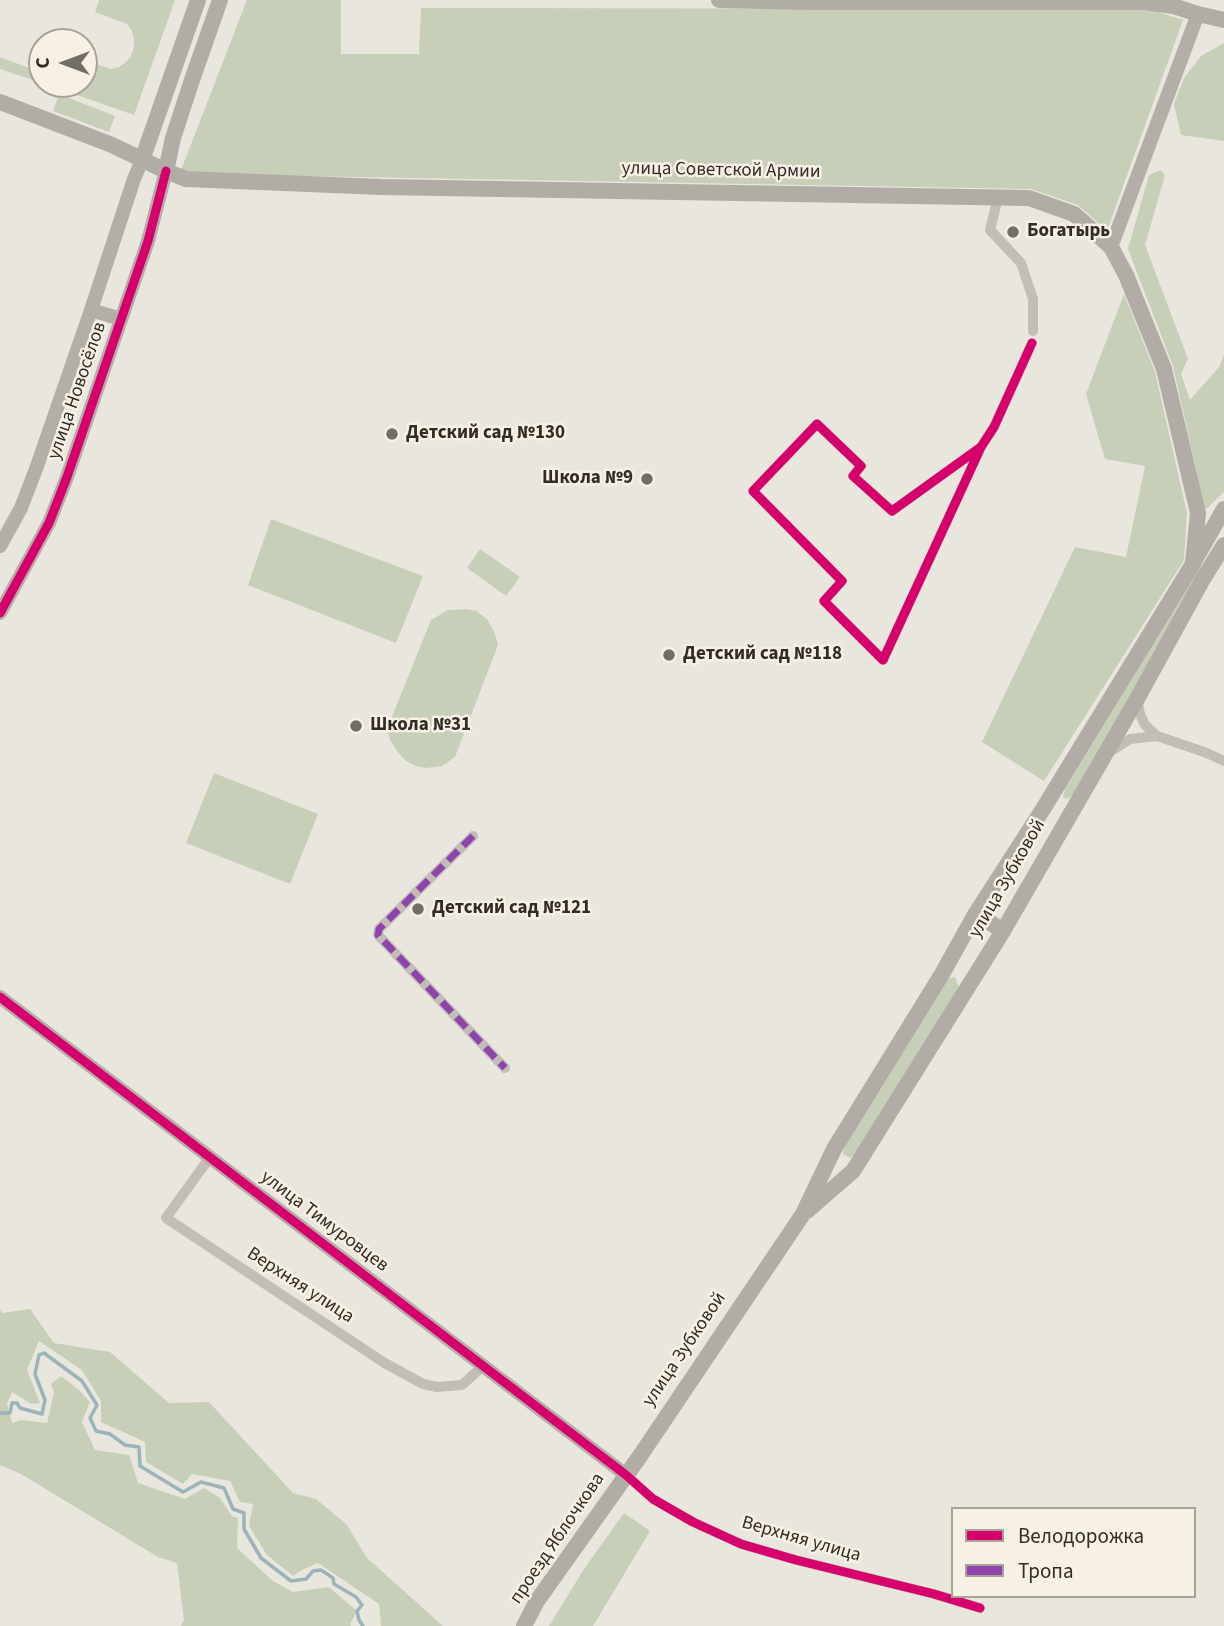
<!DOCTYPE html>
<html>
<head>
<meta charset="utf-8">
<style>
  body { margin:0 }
  #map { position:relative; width:1224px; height:1626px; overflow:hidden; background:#e9e6de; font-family:"Source Sans 3",sans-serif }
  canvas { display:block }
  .legend { position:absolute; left:951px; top:1507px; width:245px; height:91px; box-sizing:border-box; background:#f7f1e5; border:2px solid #a8a299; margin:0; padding:9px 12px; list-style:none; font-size:21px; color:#322c26 }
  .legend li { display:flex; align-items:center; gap:14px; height:35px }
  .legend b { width:35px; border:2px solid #a8a299 }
  .north { position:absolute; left:28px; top:28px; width:70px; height:70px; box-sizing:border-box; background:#f7f1e5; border:2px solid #a8a299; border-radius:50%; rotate:270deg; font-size:19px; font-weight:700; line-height:28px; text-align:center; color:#322c26 }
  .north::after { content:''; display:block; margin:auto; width:24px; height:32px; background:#726d66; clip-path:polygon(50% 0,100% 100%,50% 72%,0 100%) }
</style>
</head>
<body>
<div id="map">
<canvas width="1224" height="1626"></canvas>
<ul class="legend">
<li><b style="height:9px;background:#d6006c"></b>Велодорожка</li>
<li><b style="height:9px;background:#8e44ad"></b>Тропа</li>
</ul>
<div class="north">С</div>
</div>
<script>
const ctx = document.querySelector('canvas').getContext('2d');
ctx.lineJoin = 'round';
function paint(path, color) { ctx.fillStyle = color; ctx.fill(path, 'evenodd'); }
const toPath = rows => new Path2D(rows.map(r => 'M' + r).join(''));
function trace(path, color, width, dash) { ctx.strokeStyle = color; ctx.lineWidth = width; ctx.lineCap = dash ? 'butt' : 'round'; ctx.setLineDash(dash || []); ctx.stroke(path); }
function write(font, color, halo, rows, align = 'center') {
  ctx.font = font + ' "Source Sans 3",sans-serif'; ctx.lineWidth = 5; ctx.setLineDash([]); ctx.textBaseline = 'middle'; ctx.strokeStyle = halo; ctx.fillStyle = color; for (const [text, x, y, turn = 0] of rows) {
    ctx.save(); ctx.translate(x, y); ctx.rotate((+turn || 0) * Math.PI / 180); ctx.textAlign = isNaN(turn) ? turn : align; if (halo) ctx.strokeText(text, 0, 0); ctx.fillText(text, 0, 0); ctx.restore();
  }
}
paint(toPath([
  [99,0,175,0,134,115,57,88,59,84,84,84,84,60,111,69,119,67,126,62,131,56,134,47,134,39,132,31,127,24,95,12],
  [247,0,341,0,341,54,419,54,421,8,1149,9,1183,20,1107,231,1078,205,1031,189,188,174,181,170],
  [1224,43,1224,141,1181,135,1174,104,1184,78,1201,56],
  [0,57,42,73,42,83,0,69],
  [59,94,115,116,109,132,53,111],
  [1160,170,1165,175,1145,245,1188,359,1181,374,1190,400,1219,367,1224,355,1224,492,1205,510,1173,366,1128,249,1149,175],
  [1124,294,1155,372,1187,513,1184,560,1044,781,982,742,1075,547,1126,557,1145,466,1105,459,1086,394],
  [271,519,423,576,396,643,248,585],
  [480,549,520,577,506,596,467,568],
  [1200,564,1201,565,1202,571,1076,793,1067,799,1063,797,1065,789,1132,679],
  [466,609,476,611,487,619,495,634,498,645,455,757,442,766,426,768,416,766,406,761,397,751,390,740,387,729,431,620,448,610],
  [214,773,318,814,290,884,186,843],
  [955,977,959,987,856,1153,850,1158,843,1154,844,1145,945,979],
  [30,1309,54,1343,110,1352,169,1403,209,1402,293,1493,316,1499,347,1525,367,1558,443,1626,381,1626,379,1604,318,1563,302,1570,293,1576,267,1555,249,1526,253,1504,240,1502,230,1481,192,1474,183,1484,146,1462,145,1442,101,1422,101,1401,82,1370,39,1341,27,1370,40,1403,31,1404,12,1392,7,1404,12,1423,21,1420,47,1423,54,1392,51,1384,61,1376,79,1390,90,1402,82,1422,95,1450,129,1455,138,1483,185,1499,204,1488,220,1498,232,1516,238,1518,237,1548,273,1581,293,1592,329,1587,357,1611,350,1624,351,1626,181,1626,184,1620,177,1563,158,1557,21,1474,0,1465,0,1310,3,1313],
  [624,1513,650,1531,593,1626,549,1626,584,1569]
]), '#c7cfb9');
trace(toPath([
  [0,1413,10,1413,12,1403,17,1403,20,1408,42,1414,45,1400,35,1374,39,1355,44,1353,82,1381,97,1405,90,1418,96,1431,110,1434,125,1445,139,1447,140,1466,183,1492,201,1482,224,1488,233,1509,244,1513,244,1529,261,1558,291,1581,306,1579,313,1571,321,1570,333,1578,334,1584,356,1597,362,1605,357,1611,359,1620,363,1626]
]), '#9cb4b9', 3.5);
trace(toPath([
  [998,197,990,230,1021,263,1033,299,1033,331],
  [981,447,892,511,853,476,861,466,817,424,753,491,842,581,824,601,883,660,981,447,994,427,1032,343],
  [1137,699,1140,714,1145,725,1157,736],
  [1108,753,1130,739,1157,736,1207,753,1224,761],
  [473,836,379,929,378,935,505,1068],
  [210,1157,166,1218,383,1362,423,1384,437,1387,462,1385,483,1366],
  [626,1475,653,1499,693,1522,741,1544,796,1560,934,1594,980,1608]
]), '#c2beb7', 10);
trace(toPath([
  [1111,247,1198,14],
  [91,310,121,319],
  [0,546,21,508,36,469,91,310,134,179,142,160],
  [0,613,49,523,67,477,148,241,166,171],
  [0,997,626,1475]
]), '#b3aea8', 14);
trace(toPath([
  [719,0,812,2,1145,2,1173,6,1198,14,1224,20],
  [0,102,112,145,166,171,186,179,381,187,1029,198,1074,214,1111,247,1126,275,1164,369,1198,513,1193,563],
  [142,160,198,0],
  [166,171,173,138,192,80,220,0],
  [976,913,1003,931],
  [807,1211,853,1171,1003,931,1137,699,1203,579,1224,545],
  [524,1626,537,1601,640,1456,803,1214,834,1149,942,974,976,913,1043,809,1188,572,1224,509]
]), '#b1aca6', 16);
trace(toPath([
  [473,836,379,929,378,935,505,1068]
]), '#8e44ad', 7, [14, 7]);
trace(toPath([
  [981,447,892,511,853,476,861,466,817,424,753,491,842,581,824,601,883,660,981,447,994,427,1032,343],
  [0,613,49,523,67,477,148,241,166,171],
  [0,997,626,1475,653,1499,693,1522,741,1544,796,1560,934,1594,980,1608]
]), '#d6006c', 9);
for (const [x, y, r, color] of [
  [1013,232,7,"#726d66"],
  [392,434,7,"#726d66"],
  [647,479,7,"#726d66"],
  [669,655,7,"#726d66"],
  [356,726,7,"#726d66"],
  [418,909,7,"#726d66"]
]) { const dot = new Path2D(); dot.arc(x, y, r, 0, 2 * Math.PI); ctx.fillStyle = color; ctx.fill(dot); trace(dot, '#f7f1e5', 2.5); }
write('19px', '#322c26', '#f7f1e5', [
  ["улица Советской Армии",721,171,1],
  ["улица Новосёлов",78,391,-71],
  ["улица Зубковой",1008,879,-60],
  ["улица Тимуровцев",324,1222,37],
  ["Верхняя улица",300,1286,33],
  ["улица Зубковой",685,1350,-56],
  ["проезд Яблочкова",558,1539,-56],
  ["Верхняя улица",801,1540,16]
]);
write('bold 19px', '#322c26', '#f7f1e5', [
  ["Богатырь",1027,232],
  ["Детский сад №130",406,434],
  ["Школа №9",633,479,"right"],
  ["Детский сад №118",683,655],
  ["Школа №31",370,726],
  ["Детский сад №121",432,909]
], 'left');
</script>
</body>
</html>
